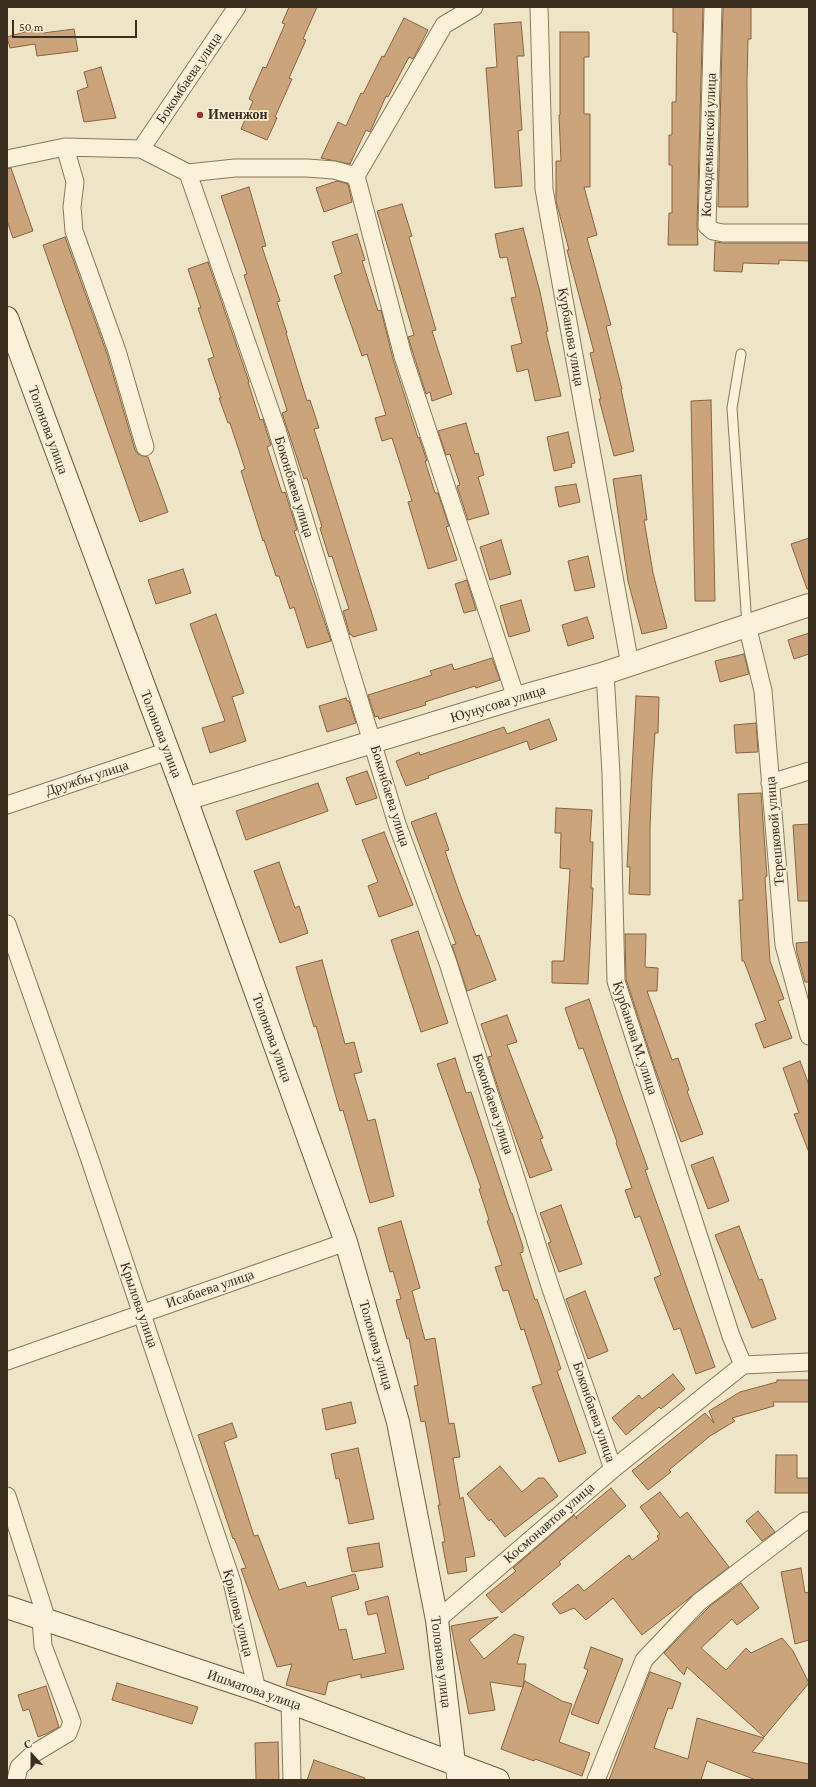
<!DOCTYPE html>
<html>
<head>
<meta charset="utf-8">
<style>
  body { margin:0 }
  #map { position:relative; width:816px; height:1787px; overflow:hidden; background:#eee5c6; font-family:"Crimson Pro",serif }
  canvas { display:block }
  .frame { position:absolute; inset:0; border:8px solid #3a2e1f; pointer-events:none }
  .north { position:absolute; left:12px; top:1735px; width:40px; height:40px; -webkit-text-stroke:3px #f6efd6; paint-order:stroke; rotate:339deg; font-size:11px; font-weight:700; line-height:16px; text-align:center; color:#3a2e1f }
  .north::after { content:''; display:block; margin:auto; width:14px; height:18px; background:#3a2e1f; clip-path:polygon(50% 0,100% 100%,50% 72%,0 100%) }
  .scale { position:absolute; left:12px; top:20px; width:125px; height:18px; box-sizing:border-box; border:2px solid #3a2e1f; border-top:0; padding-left:5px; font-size:12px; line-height:14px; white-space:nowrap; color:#3a2e1f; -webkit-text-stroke:3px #f6efd6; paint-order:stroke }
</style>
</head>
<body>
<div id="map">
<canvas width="816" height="1787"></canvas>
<div class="frame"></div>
<div class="north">С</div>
<div class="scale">50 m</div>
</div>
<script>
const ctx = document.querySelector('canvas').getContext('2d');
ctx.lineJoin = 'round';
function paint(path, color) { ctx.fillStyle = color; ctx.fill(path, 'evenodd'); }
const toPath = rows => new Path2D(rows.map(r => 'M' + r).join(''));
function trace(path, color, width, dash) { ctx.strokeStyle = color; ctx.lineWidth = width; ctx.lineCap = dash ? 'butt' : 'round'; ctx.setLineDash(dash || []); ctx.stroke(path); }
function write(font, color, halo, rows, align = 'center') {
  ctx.font = font + ' "Crimson Pro",serif'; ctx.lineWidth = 3.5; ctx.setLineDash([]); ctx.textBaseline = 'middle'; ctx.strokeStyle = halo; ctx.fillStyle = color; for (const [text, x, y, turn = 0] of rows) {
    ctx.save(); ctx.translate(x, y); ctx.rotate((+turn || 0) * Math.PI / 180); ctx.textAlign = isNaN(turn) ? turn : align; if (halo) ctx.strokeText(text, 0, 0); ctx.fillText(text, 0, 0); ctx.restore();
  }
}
const building = toPath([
  [289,7,317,7,303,39,306,40,289,78,292,79,275,117,277,118,267,140,241,129,253,101,249,99,263,67,266,68,285,24,282,23,289,7],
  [673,7,703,7,697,226,698,245,668,245,669,213,672,213,672,165,669,165,669,135,672,135,672,102,676,102,677,33,673,32,673,7],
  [723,7,751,7,751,39,748,39,747,81,748,207,718,207,723,7],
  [404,18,428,30,413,59,409,57,388,97,386,96,370,132,366,130,350,164,321,158,338,122,346,126,361,93,363,94,382,56,384,57,404,18],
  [521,22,524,56,517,56,522,130,518,131,522,186,495,188,486,68,497,67,494,24,521,22],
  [42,27,43,33,74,29,78,51,37,56,35,44,10,48,7,37,42,27],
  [560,32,589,32,589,57,584,57,584,114,590,114,590,187,584,187,597,235,587,238,611,325,606,326,622,389,621,389,634,451,614,456,599,399,601,399,590,353,594,352,567,250,569,250,556,201,556,161,561,161,559,115,560,115,560,32],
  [101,67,116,118,84,122,77,91,88,87,84,72,101,67],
  [11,168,33,231,13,238,7,221,7,169,11,168],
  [337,181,348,184,352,202,324,212,316,188,337,181],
  [249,187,266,246,262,247,280,301,277,302,287,333,286,333,307,401,310,400,319,428,314,429,377,630,353,637,351,634,350,635,343,611,349,609,332,556,329,557,320,528,322,527,307,478,304,479,282,413,287,411,286,407,244,275,247,274,221,196,249,187],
  [402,204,412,236,409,237,436,330,432,331,452,394,432,401,430,392,426,394,413,353,408,337,414,335,377,211,402,204],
  [523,228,540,292,548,331,546,332,561,396,535,401,528,369,517,372,511,346,522,343,511,298,516,297,507,257,500,258,495,234,523,228],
  [357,234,365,260,362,261,378,311,381,310,393,359,418,438,419,437,427,461,425,461,435,493,438,493,449,526,446,527,457,560,428,569,408,502,412,501,392,438,382,441,375,418,386,415,367,354,362,356,334,276,342,273,332,242,357,234],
  [65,237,107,354,135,450,138,454,148,457,168,512,140,522,43,245,65,237],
  [715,242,723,243,809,243,809,261,779,260,779,264,743,263,742,272,714,271,715,242],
  [208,262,249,382,248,382,260,420,263,419,267,433,271,445,267,447,282,493,285,492,297,530,294,531,331,641,307,648,294,607,290,609,279,576,276,576,264,540,263,541,241,471,245,469,230,423,228,423,219,398,221,398,208,359,214,357,198,308,201,308,188,269,208,262],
  [711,400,715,601,695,601,691,401,711,400],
  [466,423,475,454,478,453,484,475,478,477,489,514,468,520,457,486,460,485,450,454,446,455,438,431,466,423],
  [568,432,575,463,571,464,572,467,554,471,547,437,568,432],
  [641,475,647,520,644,520,653,573,667,628,642,634,628,581,613,479,641,475],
  [576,484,580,502,559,507,555,487,576,484],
  [809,538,809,589,807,589,791,544,809,538],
  [501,540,511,574,490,580,480,547,501,540],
  [588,556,595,587,575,591,568,561,588,556],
  [183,569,191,593,156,604,148,580,183,569],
  [467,580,476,610,464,613,455,584,467,580],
  [521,600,530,631,509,637,500,606,521,600],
  [216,614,244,693,232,697,246,741,210,753,202,728,225,721,190,624,216,614],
  [587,617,594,638,568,646,562,625,587,617],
  [809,633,809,654,794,659,788,640,809,633],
  [744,654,749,674,720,682,715,661,744,654],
  [492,658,500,680,476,688,475,686,425,702,426,705,379,719,378,716,375,717,368,695,432,675,430,671,452,664,454,670,492,658],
  [636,696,659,697,658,733,655,733,652,777,650,828,650,895,629,894,630,867,627,867,629,827,636,696],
  [346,698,347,701,349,701,356,723,327,732,319,706,346,698],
  [549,719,557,740,530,750,527,741,428,776,429,778,406,786,396,761,419,752,420,755,504,727,507,734,549,719],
  [756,723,758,752,736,753,734,725,756,723],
  [367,771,377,798,356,805,346,778,367,771],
  [318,783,328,811,246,840,236,811,318,783],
  [761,793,767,876,765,877,770,961,784,999,778,1001,792,1038,764,1048,755,1024,766,1020,744,961,742,961,739,900,743,900,738,794,761,793],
  [556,808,592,810,590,842,593,842,591,888,593,888,588,984,552,983,552,961,564,961,570,869,560,868,561,833,555,833,556,808],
  [436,813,449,850,445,851,458,889,476,936,479,935,496,980,467,991,452,945,456,944,411,822,436,813],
  [809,824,809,901,798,901,793,825,809,824],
  [384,832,413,905,379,917,368,886,378,882,362,840,384,832],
  [279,862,295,908,299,906,308,933,280,943,254,871,279,862],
  [418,931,448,1023,421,1032,391,940,418,931],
  [625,934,646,934,645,967,658,968,657,991,647,991,672,1060,678,1058,689,1090,687,1091,703,1134,681,1142,654,1066,626,979,625,934],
  [809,942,809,982,805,982,797,953,796,943,809,942],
  [322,960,345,1044,354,1042,362,1072,354,1074,368,1121,375,1119,394,1196,370,1203,343,1110,340,1111,316,1026,314,1027,296,967,322,960],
  [589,999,621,1094,648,1169,645,1170,715,1367,696,1374,680,1328,674,1330,654,1278,661,1275,640,1216,635,1218,625,1190,632,1188,616,1143,617,1142,583,1048,579,1049,565,1008,589,999],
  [507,1015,517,1042,507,1045,543,1138,540,1139,552,1170,530,1178,503,1103,488,1057,492,1056,481,1024,507,1015],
  [455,1058,466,1093,471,1092,511,1213,512,1213,523,1247,523,1252,520,1253,535,1300,537,1299,552,1342,561,1369,557,1371,586,1453,559,1462,532,1387,542,1384,524,1329,521,1330,508,1290,503,1291,495,1267,502,1265,487,1221,489,1220,479,1189,481,1188,437,1064,455,1058],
  [800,1061,809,1085,809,1149,808,1150,794,1114,799,1113,783,1068,800,1061],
  [713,1157,729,1201,708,1209,691,1165,713,1157],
  [561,1205,582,1264,559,1272,548,1243,551,1242,540,1213,561,1205],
  [401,1221,420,1288,412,1291,425,1340,435,1338,449,1424,454,1423,460,1457,453,1458,460,1499,463,1497,475,1556,465,1558,467,1571,448,1574,442,1542,445,1542,438,1505,440,1505,425,1421,421,1422,414,1386,418,1385,409,1338,407,1339,396,1300,401,1299,393,1271,390,1272,378,1228,401,1221],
  [739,1226,759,1280,762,1279,776,1319,752,1328,715,1235,739,1226],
  [585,1291,608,1351,588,1359,566,1299,585,1291],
  [673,1374,685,1389,661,1409,659,1407,626,1435,612,1418,639,1395,642,1399,673,1374],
  [777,1380,809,1380,809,1402,773,1402,774,1406,732,1418,735,1421,710,1436,669,1470,671,1472,648,1490,632,1471,705,1413,714,1423,709,1411,740,1392,777,1382,777,1380],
  [351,1402,356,1423,326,1430,322,1409,351,1402],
  [232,1423,237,1437,224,1442,254,1536,258,1535,279,1590,305,1582,307,1587,355,1574,359,1589,331,1597,339,1630,346,1629,353,1660,386,1653,377,1613,368,1615,365,1602,388,1596,404,1669,361,1678,361,1674,328,1682,325,1695,286,1685,292,1664,277,1667,241,1569,246,1568,234,1538,233,1539,198,1435,232,1423],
  [358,1448,374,1519,349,1524,339,1478,336,1479,331,1454,358,1448],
  [776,1455,797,1455,797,1478,809,1478,809,1493,775,1493,776,1455],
  [500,1466,522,1492,538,1478,544,1478,558,1496,505,1537,491,1519,489,1521,467,1494,500,1466],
  [611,1488,626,1506,559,1562,561,1564,502,1613,486,1595,516,1571,513,1568,574,1515,577,1519,576,1517,611,1488],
  [660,1492,680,1518,687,1512,729,1567,642,1635,613,1598,586,1620,574,1608,560,1614,552,1604,578,1584,584,1591,629,1555,632,1560,659,1539,657,1536,660,1534,640,1507,660,1492],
  [758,1511,775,1532,762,1541,746,1521,758,1511],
  [379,1543,383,1567,352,1572,347,1548,379,1543],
  [801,1568,805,1593,809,1592,809,1640,795,1644,781,1572,801,1568],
  [741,1583,759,1608,737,1625,732,1619,701,1648,726,1670,746,1648,751,1653,782,1638,793,1651,809,1683,764,1737,687,1667,684,1675,664,1653,710,1606,741,1583],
  [498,1617,469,1640,484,1659,514,1634,524,1637,517,1664,526,1664,523,1687,490,1682,495,1710,469,1714,451,1626,498,1617],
  [591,1647,623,1659,598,1724,571,1714,588,1670,584,1668,591,1647],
  [650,1672,681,1683,672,1709,668,1708,654,1748,688,1759,697,1718,764,1738,752,1752,809,1764,809,1780,756,1780,707,1761,701,1780,609,1780,650,1672],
  [525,1681,562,1701,572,1704,559,1742,590,1753,582,1776,535,1759,534,1761,501,1749,525,1681],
  [117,1683,198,1707,192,1724,112,1700,117,1683],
  [46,1686,59,1727,46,1734,38,1737,29,1709,23,1711,18,1695,46,1686],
  [278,1742,279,1780,256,1780,255,1743,278,1742],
  [314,1760,365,1778,364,1780,307,1780,314,1760]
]);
paint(building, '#cca47c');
trace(building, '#896341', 1);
const service = toPath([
  [741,354,732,408,747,625]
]);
const minor = toPath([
  [474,7,444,25,356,176,403,356,516,698],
  [539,7,544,189,630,665],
  [713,7,707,226,713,231,723,233,809,233],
  [65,147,75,182,72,207,74,231,117,351,145,447],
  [141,149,237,7],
  [7,159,65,147,141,149,188,173,277,430,397,824,448,963,550,1286,613,1469],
  [188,173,235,168,307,168,334,170,356,176],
  [747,625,763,691,784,945,809,1036],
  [605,673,611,773,616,981,731,1336,743,1365],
  [770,783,809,771],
  [7,805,168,751],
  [7,924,89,1157,232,1582,257,1690],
  [7,1361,346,1242],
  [7,1496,47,1620],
  [437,1620,613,1469,743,1365,809,1362],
  [290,1702,292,1780],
  [454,1763,456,1780],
  [16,1780,19,1767,33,1754,68,1733,72,1722,43,1646,41,1618],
  [596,1780,644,1660,699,1602,805,1521,809,1521]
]);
const tertiary = toPath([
  [186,799,516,698,605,673,809,605]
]);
const secondary = toPath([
  [7,318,186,799,346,1242,398,1422,437,1620,454,1763],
  [7,1607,257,1690,498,1780]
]);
trace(service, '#8a785b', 11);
trace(minor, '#8a785b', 19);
trace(tertiary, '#8a785b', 24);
trace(secondary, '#6c593f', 24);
trace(service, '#f9f2d9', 9);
trace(minor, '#f9f2d9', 17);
trace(tertiary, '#f9f2d9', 22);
trace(secondary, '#f9f2d9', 22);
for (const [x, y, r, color] of [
  [200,115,4,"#99332b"]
]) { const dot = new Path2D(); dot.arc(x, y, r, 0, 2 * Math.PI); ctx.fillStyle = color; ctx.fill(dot); trace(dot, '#f6efd6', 1.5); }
write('14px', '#3a2e1f', '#f6efd6', [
  ["Бокомбаева улица",189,78,-56],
  ["Космодемьянской улица",709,145,-88],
  ["Курбанова улица",571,337,80],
  ["Толонова улица",48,430,70],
  ["Боконбаева улица",294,487,73],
  ["Юунусова улица",498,704,-17],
  ["Толонова улица",161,734,69],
  ["Дружбы улица",87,778,-18],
  ["Боконбаева улица",390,796,73],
  ["Терешковой улица",775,831,-95],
  ["Толонова улица",272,1038,70],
  ["Курбанова М. улица",635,1038,72],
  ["Боконбаева улица",493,1104,72],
  ["Исабаева улица",210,1289,-19],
  ["Крылова улица",139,1305,71],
  ["Толонова улица",376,1345,74],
  ["Боконбаева улица",594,1412,71],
  ["Космонавтов улица",549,1523,-41],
  ["Крылова улица",238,1613,76],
  ["Толонова улица",441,1662,83],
  ["Ишматова улица",254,1690,19]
]);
write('bold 14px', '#3a2e1f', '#f6efd6', [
  ["Именжон",208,115]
], 'left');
</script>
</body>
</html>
